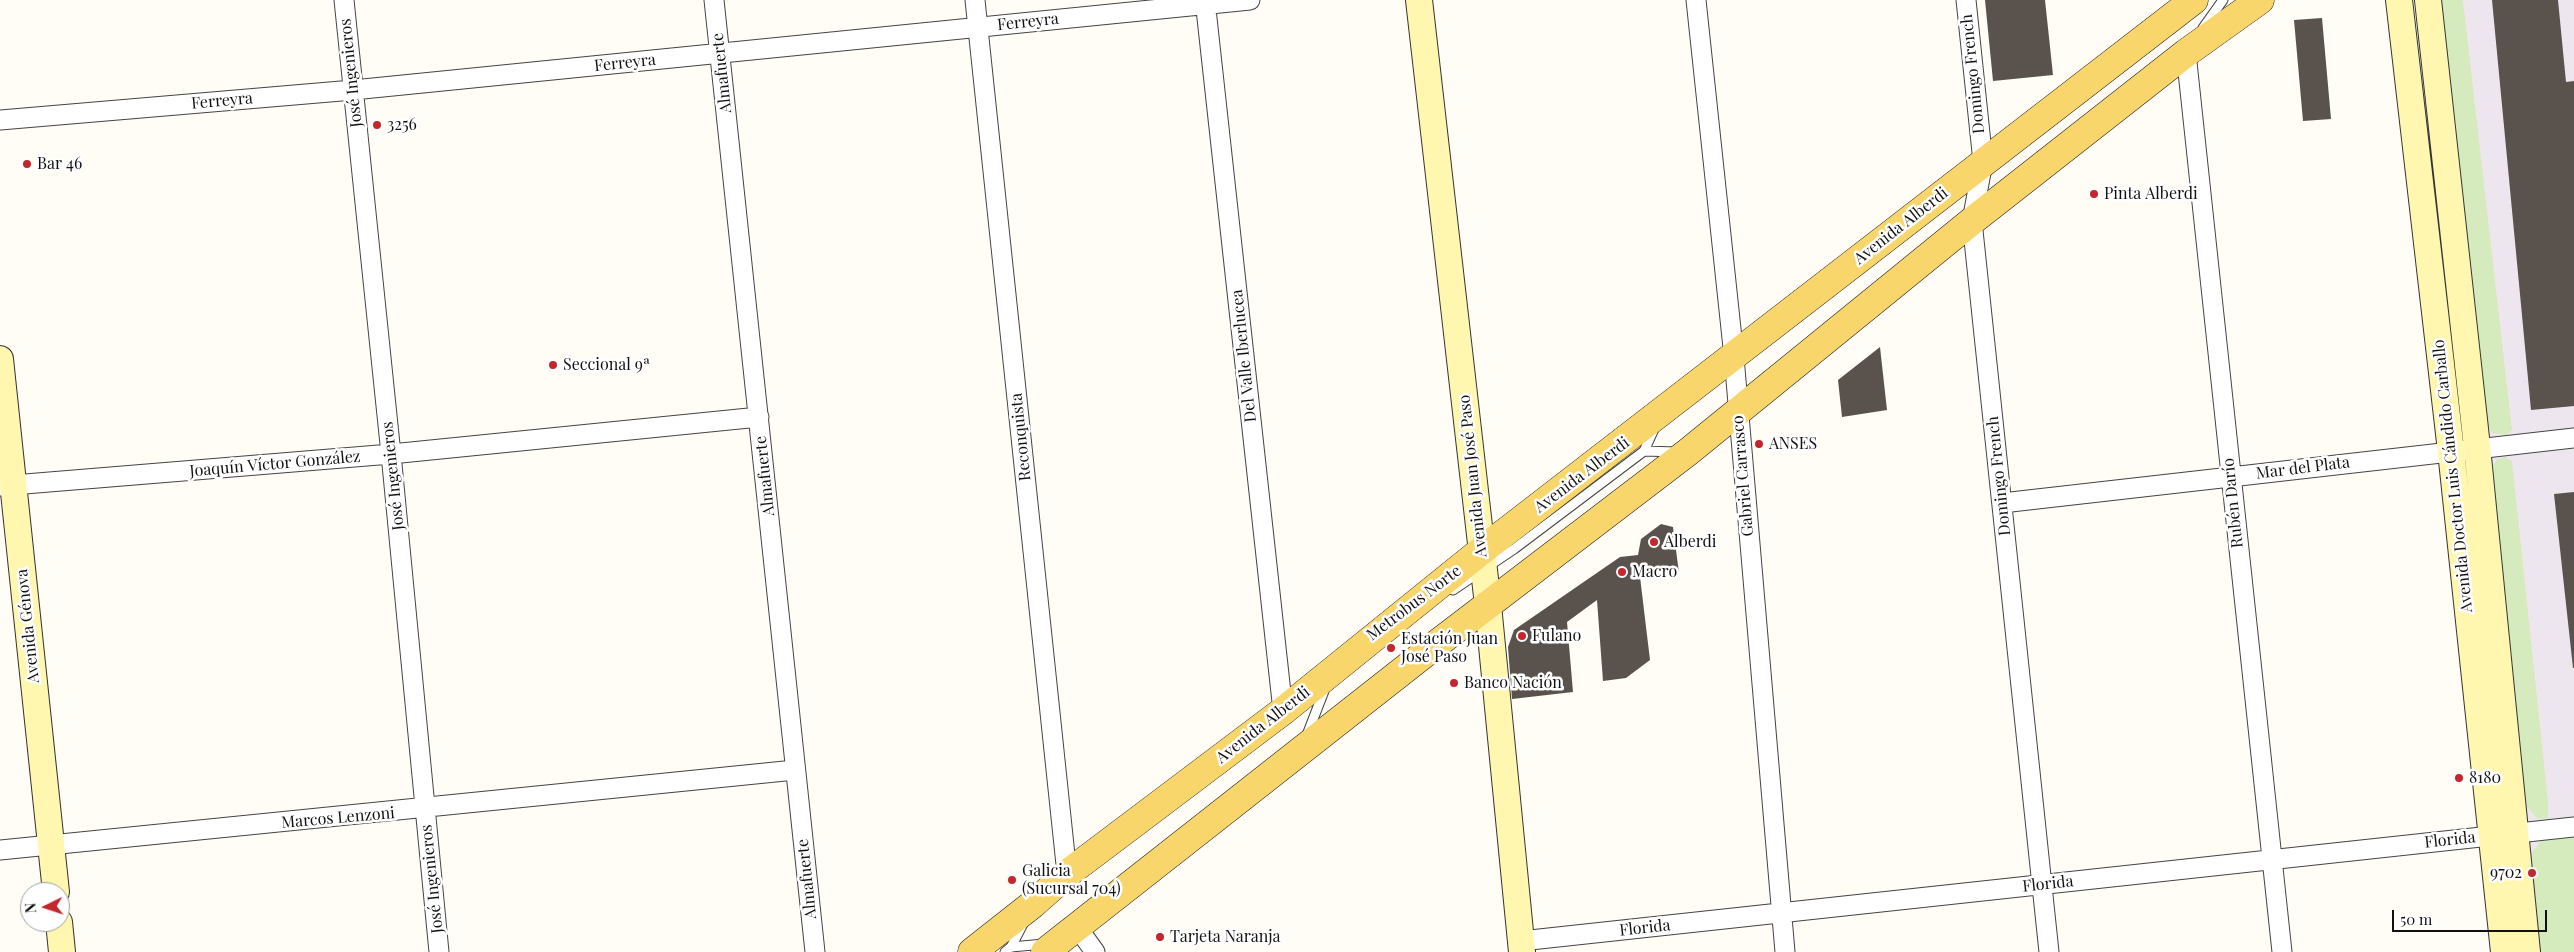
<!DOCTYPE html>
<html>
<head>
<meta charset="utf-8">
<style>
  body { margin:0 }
  #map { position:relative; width:2574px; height:952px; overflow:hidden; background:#fffdf5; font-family:"Playfair Display",serif }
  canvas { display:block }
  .north { position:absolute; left:20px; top:882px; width:50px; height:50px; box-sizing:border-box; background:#fff; border:1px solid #a0a0a0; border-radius:50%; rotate:266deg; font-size:14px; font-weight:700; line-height:20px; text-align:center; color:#111 }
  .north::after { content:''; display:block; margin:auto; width:18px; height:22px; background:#c4262e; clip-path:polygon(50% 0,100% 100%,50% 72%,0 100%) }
  .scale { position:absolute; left:2392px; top:910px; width:155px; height:22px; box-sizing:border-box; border:2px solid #111; border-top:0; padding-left:6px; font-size:15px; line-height:18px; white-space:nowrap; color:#111; -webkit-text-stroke:4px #fff; paint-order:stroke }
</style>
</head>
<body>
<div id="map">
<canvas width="2574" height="952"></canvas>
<div class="north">N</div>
<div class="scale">50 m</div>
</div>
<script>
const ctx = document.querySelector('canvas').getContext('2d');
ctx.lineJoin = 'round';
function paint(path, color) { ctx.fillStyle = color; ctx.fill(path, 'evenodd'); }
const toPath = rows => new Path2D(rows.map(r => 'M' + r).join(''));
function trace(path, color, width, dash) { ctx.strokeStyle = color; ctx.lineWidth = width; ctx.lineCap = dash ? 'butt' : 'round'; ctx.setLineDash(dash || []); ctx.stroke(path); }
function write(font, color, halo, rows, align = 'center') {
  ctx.font = font + ' "Playfair Display",serif'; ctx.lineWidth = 5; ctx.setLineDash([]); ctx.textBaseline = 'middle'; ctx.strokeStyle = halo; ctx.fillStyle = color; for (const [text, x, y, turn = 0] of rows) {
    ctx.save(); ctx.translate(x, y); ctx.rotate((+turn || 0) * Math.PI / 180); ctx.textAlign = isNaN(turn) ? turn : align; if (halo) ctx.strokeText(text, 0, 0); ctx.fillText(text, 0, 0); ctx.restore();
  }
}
paint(toPath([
  [2428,0,2574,0,2574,952,2527,952]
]), '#eee6ef');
paint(toPath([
  [2437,0,2463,0,2512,430,2506,435,2492,433,2486,422],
  [2506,457,2512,461,2548,802,2548,818,2538,819,2526,806,2491,469,2497,459],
  [2574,837,2574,952,2541,952,2531,854,2541,841]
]), '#d5ebbd');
paint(toPath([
  [1985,0,2045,0,2053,75,1993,81],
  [2492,0,2558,0,2566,82,2574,81,2574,406,2531,410],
  [2322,18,2331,119,2303,121,2294,20],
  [1880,347,1887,410,1842,417,1838,380],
  [2574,492,2574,668,2573,668,2554,494],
  [1661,524,1673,527,1679,573,1640,577,1650,660,1626,678,1603,681,1597,600,1567,622,1573,692,1512,699,1508,647,1514,630,1620,557,1638,555,1641,539]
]), '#5a524d');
const lane = toPath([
  [2203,28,2223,0],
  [1644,451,1677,452],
  [1453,590,1514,549,1644,451,1655,427],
  [1307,735,1324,691],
  [1011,947,1044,944],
  [1005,952,1011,947,1024,922]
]);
const street = toPath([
  [344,0,391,454,439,952],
  [714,0,815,952],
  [975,0,1067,874],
  [1205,0,1283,711],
  [1696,0,1734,357,1785,952],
  [1966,0,1983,162,1972,221,2049,952],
  [2186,53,2282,952],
  [0,120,353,90,1250,0],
  [0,486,391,454,759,417],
  [2002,503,2574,438],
  [0,850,795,770],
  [1077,927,1095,952],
  [1521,941,2574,827]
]);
const secondary = toPath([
  [1419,0,1488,605,1522,952],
  [2399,0,2451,451,2504,952],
  [2428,0,2477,447,2527,952],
  [0,359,56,892],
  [59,922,62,952]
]);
const primary = toPath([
  [972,952,1033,904,1067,874,1283,711,1481,551,2194,0],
  [1045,952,1438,643,1688,452,1972,221,2186,53,2260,0]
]);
trace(lane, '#444', 11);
trace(street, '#444', 21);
trace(secondary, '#333', 28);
trace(primary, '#222', 29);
trace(lane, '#fff', 9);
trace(street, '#fff', 19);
trace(secondary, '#fff6b0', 26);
trace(primary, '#f9d66b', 28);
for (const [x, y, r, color] of [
  [377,125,5,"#c4262e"],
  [27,164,5,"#c4262e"],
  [2094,194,5,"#c4262e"],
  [553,365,5,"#c4262e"],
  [1759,444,5,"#c4262e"],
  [1654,542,5,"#c4262e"],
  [1622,572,5,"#c4262e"],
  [1522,636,5,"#c4262e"],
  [1391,648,5,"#c4262e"],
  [1454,683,5,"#c4262e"],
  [2459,778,5,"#c4262e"],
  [2532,873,5,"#c4262e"],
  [1012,880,5,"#c4262e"],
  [1160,937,5,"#c4262e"]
]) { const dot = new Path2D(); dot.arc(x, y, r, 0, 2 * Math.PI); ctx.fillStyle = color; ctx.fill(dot); trace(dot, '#fff', 2); }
write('16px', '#111', '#fff', [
  ["Ferreyra",1028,22,-6],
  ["Ferreyra",625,63,-6],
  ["José Ingenieros",351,73,-96],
  ["Almafuerte",722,73,-96],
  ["Domingo French",1973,74,-96],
  ["Ferreyra",222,101,-5],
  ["Avenida Alberdi",1901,226,-38],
  ["Del Valle Iberlucea",1244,356,-96],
  ["Reconquista",1021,437,-96],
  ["Joaquín Víctor González",275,464,-5],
  ["Mar del Plata",2303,468,-7],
  ["Avenida Alberdi",1582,475,-37],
  ["José Ingenieros",393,476,-96],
  ["Almafuerte",765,476,-96],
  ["Avenida Juan José Paso",1473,476,-96],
  ["Gabriel Carrasco",1743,476,-95],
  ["Domingo French",1999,476,-96],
  ["Avenida Doctor Luis Cándido Carballo",2453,476,-96],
  ["Rubén Darío",2233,503,-96],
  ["Metrobus Norte",1414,603,-37],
  ["Avenida Génova",28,626,-96],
  ["Avenida Alberdi",1263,725,-38],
  ["Marcos Lenzoni",338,818,-5],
  ["Florida",2450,840,-6],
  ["José Ingenieros",432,879,-96],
  ["Almafuerte",807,879,-96],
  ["Florida",2048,884,-6],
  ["Florida",1645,928,-6]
]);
write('16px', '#111', '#fff', [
  ["3256",387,125],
  ["Bar 46",37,164],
  ["Pinta Alberdi",2104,194],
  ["Seccional 9ª",563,365],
  ["ANSES",1769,444],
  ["Alberdi",1664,542],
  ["Macro",1632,572],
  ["Fulano",1532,636],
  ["Estación Juan",1401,639],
  ["José Paso",1401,657],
  ["Banco Nación",1464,683],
  ["8180",2469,778],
  ["Galicia",1022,871],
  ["(Sucursal 704)",1022,889],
  ["9702",2522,873,"right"],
  ["Tarjeta Naranja",1170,937]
], 'left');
</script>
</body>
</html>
